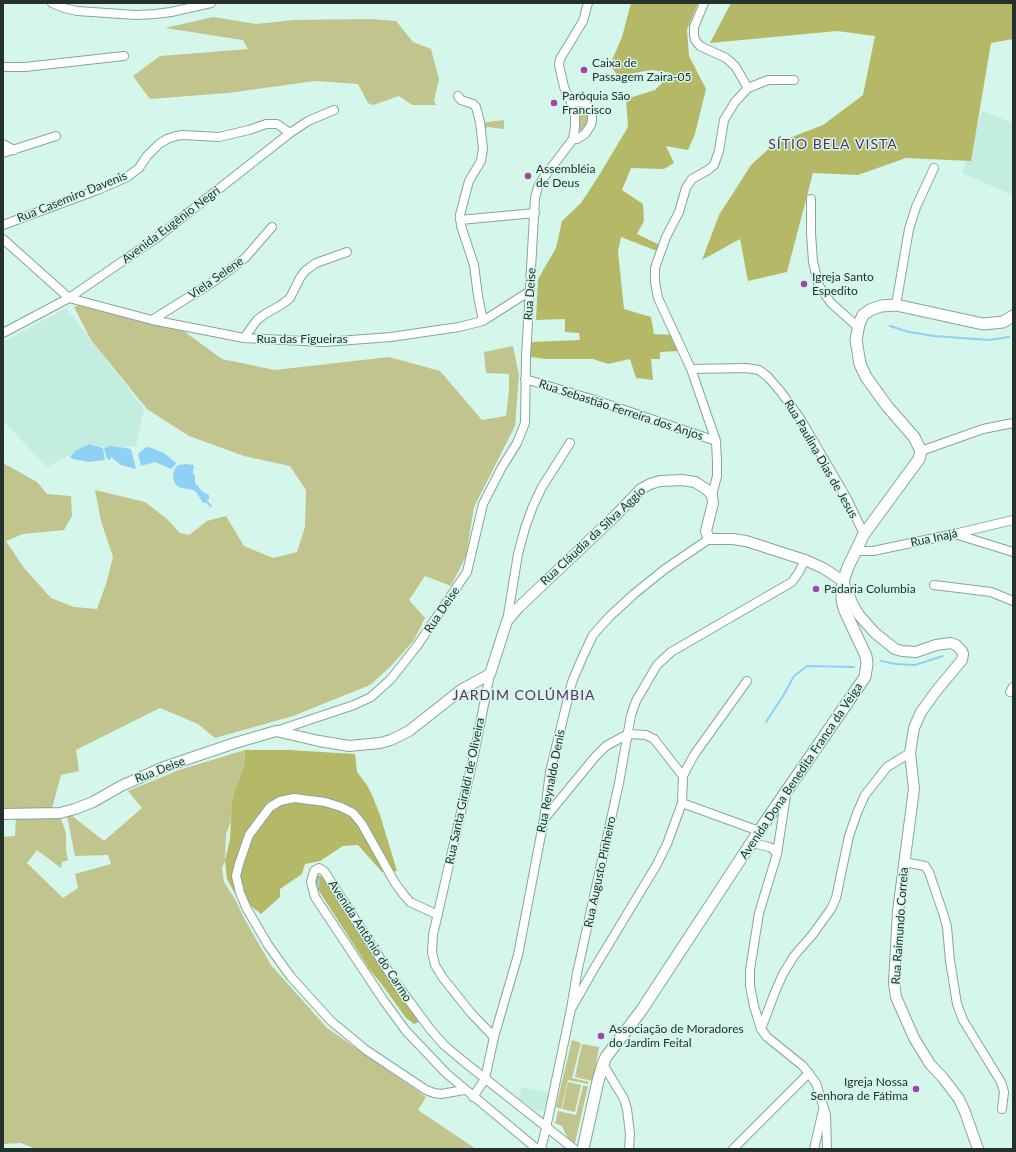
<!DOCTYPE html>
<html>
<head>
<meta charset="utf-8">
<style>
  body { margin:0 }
  #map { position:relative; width:1016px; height:1152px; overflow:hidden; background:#d5f6ea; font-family:Lato,sans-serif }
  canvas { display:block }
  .frame { position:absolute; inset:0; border:4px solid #24312c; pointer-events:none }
</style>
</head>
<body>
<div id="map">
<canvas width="1016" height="1152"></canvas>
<div class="frame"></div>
</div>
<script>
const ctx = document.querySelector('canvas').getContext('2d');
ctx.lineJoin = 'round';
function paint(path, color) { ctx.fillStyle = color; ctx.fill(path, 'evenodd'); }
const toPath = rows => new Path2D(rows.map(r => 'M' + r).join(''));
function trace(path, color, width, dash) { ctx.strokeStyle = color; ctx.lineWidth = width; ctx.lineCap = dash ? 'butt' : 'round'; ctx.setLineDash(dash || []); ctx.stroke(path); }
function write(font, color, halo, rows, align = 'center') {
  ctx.font = font + ' Lato,sans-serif'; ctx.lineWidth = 3; ctx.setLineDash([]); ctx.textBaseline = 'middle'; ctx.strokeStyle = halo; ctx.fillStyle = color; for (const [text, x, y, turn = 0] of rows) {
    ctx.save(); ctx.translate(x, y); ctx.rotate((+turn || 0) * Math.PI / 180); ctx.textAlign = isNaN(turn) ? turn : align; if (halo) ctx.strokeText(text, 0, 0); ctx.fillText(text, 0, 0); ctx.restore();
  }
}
paint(toPath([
  [982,111,1013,123,1013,195,962,173],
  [66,308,144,409,136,446,121,448,103,447,88,444,47,467,3,421,3,342],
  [522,1087,548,1092,544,1110,537,1112,519,1098]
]), '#c3edde');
paint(toPath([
  [213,17,256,24,294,20,370,19,396,21,413,42,431,49,439,79,434,100,436,105,412,105,399,96,373,105,368,103,358,84,315,81,228,93,150,99,133,76,160,56,248,49,243,40,165,28],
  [583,111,586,111,589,114,589,117,587,123,583,129,579,131,579,112],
  [504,120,504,129,488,127,483,129,480,123],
  [85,303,178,327,222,359,275,370,389,357,440,371,482,420,506,416,509,390,509,374,486,373,484,352,513,346,519,375,515,426,474,507,466,556,451,586,425,576,409,600,425,618,414,640,391,666,370,685,293,716,215,738,198,724,160,708,76,750,79,771,61,775,52,808,3,809,3,463,37,482,47,494,71,496,72,516,64,530,23,534,6,541,24,568,51,598,74,607,97,609,106,584,113,557,101,521,95,490,145,502,167,519,180,533,189,535,207,521,226,516,244,546,273,558,297,552,305,527,306,490,290,466,244,456,189,436,147,409,91,340,74,307],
  [245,750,244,766,234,793,231,821,226,834,225,861,222,868,224,882,235,899,244,918,271,965,327,1028,426,1097,418,1110,476,1149,36,1149,21,1143,3,1144,3,837,15,836,16,817,60,816,66,833,66,850,68,860,62,862,61,868,37,850,27,863,63,898,78,888,75,874,111,864,108,855,75,856,67,816,71,815,104,841,142,808,128,791,179,770],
  [572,1040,581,1043,572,1078,589,1082,588,1084,568,1080,561,1109,556,1107],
  [582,1044,599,1047,593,1081,575,1077],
  [568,1082,581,1085,575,1112,562,1109],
  [583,1086,588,1086,575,1143,568,1139,562,1126,555,1123,558,1111,576,1115]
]), '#c1c48c');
paint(toPath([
  [631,3,698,3,687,30,689,56,706,89,695,134,688,150,666,146,674,163,664,169,631,168,622,190,643,204,644,221,637,234,660,245,657,251,621,237,618,252,624,309,651,317,654,334,673,335,679,351,660,352,660,359,651,359,653,380,636,378,630,359,608,364,593,359,546,359,531,357,531,342,580,340,579,333,565,332,565,319,536,320,538,279,556,248,562,221,581,203,598,177,628,127,626,99,655,90,672,73,651,70,618,76,610,65,622,37],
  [731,3,1013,3,1013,39,991,43,971,161,906,158,858,175,813,173,787,272,748,281,740,239,702,260,719,215,751,165,774,144,823,125,863,95,875,36,837,31,710,43],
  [245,750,289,750,355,754,357,772,367,785,372,795,380,815,397,871,382,872,358,845,343,846,320,861,305,864,302,874,280,889,280,897,261,914,234,892,227,879,225,861,230,839,232,804,234,793,244,766],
  [318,875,324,878,344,909,417,1012,419,1022,414,1024,406,1018,383,986,370,970,314,883,312,878]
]), '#b5b967');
paint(toPath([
  [89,444,103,448,105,460,89,462,73,459,70,457,75,451],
  [110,446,131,449,136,469,121,465,111,457,110,460,107,459,104,448],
  [149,447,164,453,176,463,175,465,171,469,155,462,141,466,138,454,145,448],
  [185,464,194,465,193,472,195,476,195,483,203,492,209,495,209,499,205,503,203,503,196,492,193,490,181,488,176,485,173,479,174,470,178,465]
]), '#8dd1f4');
trace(toPath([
  [890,326,909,332,934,336,989,340,1009,337],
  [206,501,211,506],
  [881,661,896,664,915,665,943,656],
  [766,722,783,696,794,676,807,666,854,667],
  [318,887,319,880]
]), '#8dd1f4', 2);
const minor = toPath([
  [52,3,64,8,77,11,136,15,155,14,171,12,211,3],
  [704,3,694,27,694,35,695,40,700,46,726,58,735,66,748,88],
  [3,67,25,67,124,56],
  [458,96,461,100,473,104,476,107,480,122,483,148,481,161,469,181,460,215,461,226,474,265,478,296,483,321],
  [571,103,581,102,586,104,592,113,592,120,591,125,585,134,577,139,573,139],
  [3,144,14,150],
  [3,153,56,136],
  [811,199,811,233,813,262,819,286,831,303,858,327],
  [460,220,535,213],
  [3,225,100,189,127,177,139,168,147,156,159,144,167,139,176,136,183,135,219,137,249,130,266,124,277,124,290,133],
  [3,239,69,298,152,320,244,338,324,342,391,337,459,327,483,321,530,291],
  [896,305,909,229,916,207,934,168],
  [152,320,213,282,235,266,246,257,272,227],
  [3,333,69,298,155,239,290,133,308,121,334,110],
  [244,338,257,320,265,314,281,305,290,298,300,278,305,271,316,263,347,252],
  [691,369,746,368,759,370,768,377,781,392,801,420,846,497,864,534],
  [525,379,595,400,716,441],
  [921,451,983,429,1013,423],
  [712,495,717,476,717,462,716,441,691,369,658,298,655,282,655,268,666,237,679,212,686,188,692,179,708,170,714,165,719,151,724,120,735,102,748,88,768,80,794,80],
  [955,534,1013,552],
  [855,551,873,551,954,534,1013,520],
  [934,585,991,592,1013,601],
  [507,621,518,554,525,528,533,506,542,487,570,443],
  [490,674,474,755,433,935,432,952,435,965,443,978,471,1013,494,1037],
  [1010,692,1013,687],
  [276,731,354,705,371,697,391,679,417,646,467,572,483,504,502,467,517,443,525,423,526,357,535,198,538,187,542,180,573,139,575,127,575,111,564,87,559,65,560,59,583,21,588,3],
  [786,795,777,854,759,913,750,970,750,986,754,1006,761,1029,767,1037,803,1066,816,1083,826,1115,827,1149],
  [682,803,759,831],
  [545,818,595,757,606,746,628,734,646,735,654,739,683,776],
  [752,843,769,847,772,848,777,854],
  [904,862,925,866,929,872,943,913,947,927,950,961,957,1004,963,1020,1001,1082,1004,1092,1002,1109],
  [438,915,410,902,404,895,395,883,362,824,353,813,341,807,325,802,294,798,280,801,270,807,249,835,239,864,236,876,240,893,247,909,268,945,291,977,331,1021,366,1050,426,1090,434,1093,441,1094,464,1090],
  [571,1009,577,973,619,783,631,715,636,701,657,665,671,652,792,582,799,572,805,560],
  [761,1029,775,992,783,974,794,956,813,934,831,909,836,898,849,836,857,813,865,795,887,767,910,753],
  [603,1064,624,1099,627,1109,630,1134,629,1149],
  [473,1097,485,1079,494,1037,518,955,544,819,550,772,572,682,583,656,593,635,609,617,634,594,665,569,709,539],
  [537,1149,447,1074,406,1031,384,1001,315,897,311,882,314,871,319,868,324,871,396,983,430,1029,444,1045,463,1061,574,1149],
  [541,1149,546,1128,571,1009,595,967,656,866,667,844,682,803,683,776,687,768,694,755,747,681],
  [733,1149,809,1073],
  [814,1149,823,1110]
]);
const tertiary = toPath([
  [3,814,60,813,75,809,93,802,121,786,164,767,235,743,276,731,319,741,349,746,380,743,391,740,409,731,461,690,490,674,507,621,518,608,614,517,641,489,650,484,660,481,682,480,695,482,706,489,712,495,713,503,706,531,709,539,733,539,746,541,805,560,823,568,843,581,853,605,859,615,875,633,895,649,902,651,916,652,936,645,951,643,956,645,962,651,963,654,962,660,937,690,921,712,914,728,910,753,914,789,898,911,894,983,896,997,914,1038,930,1064,943,1078,959,1099,965,1112,978,1149]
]);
const secondary = toPath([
  [583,1149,598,1081,603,1064,606,1057,641,1011,759,831,865,677,867,664,866,656,845,611,842,600,843,581,848,567,864,534,919,459,921,451,914,437,887,406,866,377,860,364,856,340,859,324,863,315,870,310,881,306,896,305,983,324,1003,322,1013,316]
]);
trace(minor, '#87a69b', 10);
trace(tertiary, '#87a69b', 12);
trace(secondary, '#87a69b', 13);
trace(minor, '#fff', 8);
trace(tertiary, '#fff', 10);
trace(secondary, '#fff', 11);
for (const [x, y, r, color] of [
  [584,70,4,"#a044ae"],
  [554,103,4,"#a044ae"],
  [528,176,4,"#a044ae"],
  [804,284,4,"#a044ae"],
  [816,589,4,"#a044ae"],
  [601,1036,4,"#a044ae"],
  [916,1089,4,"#a044ae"]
]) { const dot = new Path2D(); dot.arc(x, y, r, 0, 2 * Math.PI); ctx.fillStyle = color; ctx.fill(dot); trace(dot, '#d5f6ea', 1.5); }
write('12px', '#24312c', '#d5f6ea', [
  ["Caixa de",592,63],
  ["Passagem Zaira-05",592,77],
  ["Paróquia São",562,96],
  ["Francisco",562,110],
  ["Assembléia",536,169],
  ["de Deus",536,183],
  ["Igreja Santo",812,277],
  ["Espedito",812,291],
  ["Padaria Columbia",824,589],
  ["Associação de Moradores",609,1029],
  ["do Jardim Feital",609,1043],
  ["Igreja Nossa",908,1082,"right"],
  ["Senhora de Fátima",908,1096,"right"]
], 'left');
write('12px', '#24312c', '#d5f6ea', [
  ["Rua Casemiro Davenis",72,197,-22],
  ["Avenida Eugênio Negri",171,225,-37],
  ["Viela Selene",216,278,-35],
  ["Rua Deise",530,294,-86],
  ["Rua das Figueiras",302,339],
  ["Rua Sebastião Ferreira dos Anjos",621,410,18],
  ["Rua Paulina Dias de Jesus",821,459,60],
  ["Rua Cláudia da Silva Aggio",593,536,-43],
  ["Rua Inajá",934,538,-12],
  ["Rua Deise",442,610,-56],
  ["Rua Deise",160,770,-21],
  ["Avenida Dona Benedita Franca da Veiga",801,771,-56],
  ["Rua Reynaldo Denis",551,781,-79],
  ["Rua Santa Giraldi de Oliveira",465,791,-78],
  ["Rua Augusto Pinheiro",600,872,-78],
  ["Rua Raimundo Correia",900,926,-86],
  ["Avenida Antônio do Carmo",370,941,57]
]);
ctx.letterSpacing = '1px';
write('14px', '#5c2f63', '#d5f6ea', [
  ["SÍTIO BELA VISTA",833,144],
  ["JARDIM COLÚMBIA",524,695]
]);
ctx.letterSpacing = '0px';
</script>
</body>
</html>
